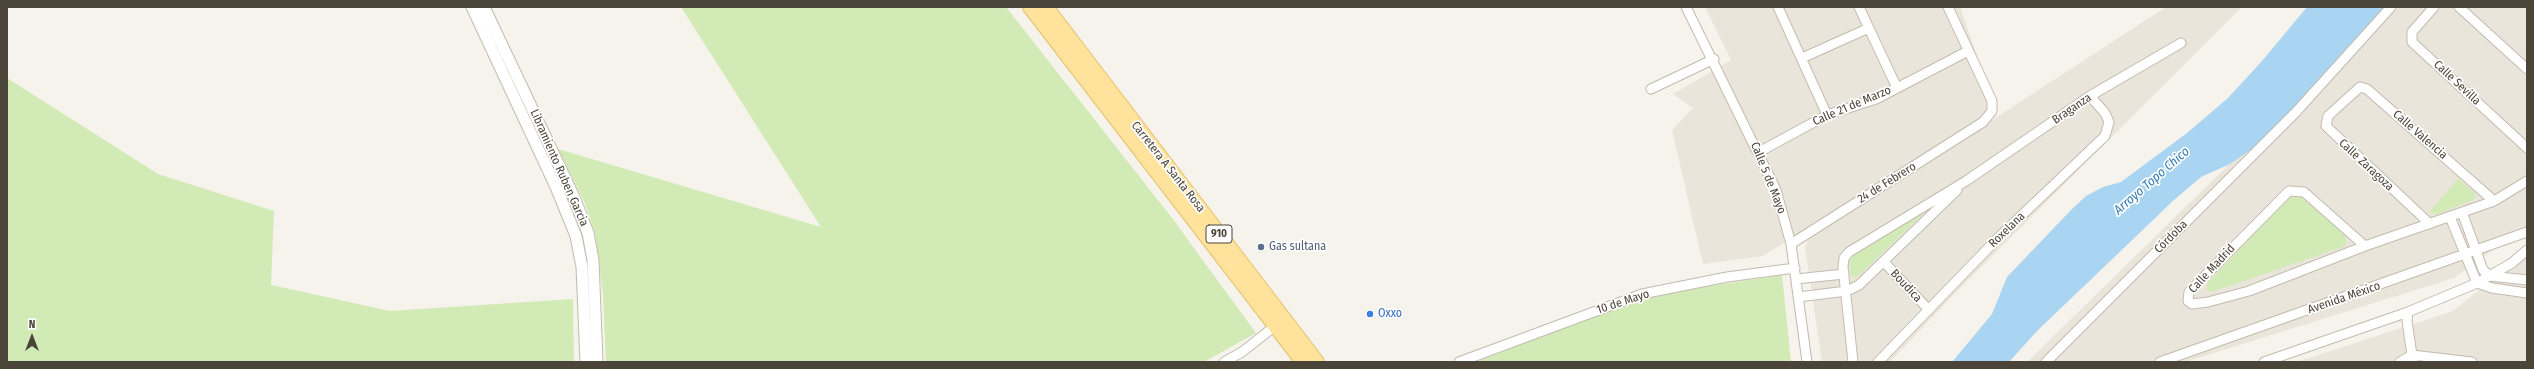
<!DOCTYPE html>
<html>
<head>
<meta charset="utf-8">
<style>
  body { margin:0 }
  #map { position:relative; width:2534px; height:369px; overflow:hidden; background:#f6f3ec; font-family:"Fira Sans Condensed",sans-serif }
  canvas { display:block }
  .frame { position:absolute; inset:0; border:8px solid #4b4439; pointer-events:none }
  .north { position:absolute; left:12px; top:317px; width:40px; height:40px; -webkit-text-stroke:3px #fff; paint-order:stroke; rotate:0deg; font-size:11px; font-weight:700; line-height:16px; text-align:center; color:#4b4439 }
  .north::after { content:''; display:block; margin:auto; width:14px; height:18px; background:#4b4439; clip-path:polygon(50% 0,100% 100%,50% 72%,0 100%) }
</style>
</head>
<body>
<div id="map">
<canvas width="2534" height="369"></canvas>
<div class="frame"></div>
<div class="north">N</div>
</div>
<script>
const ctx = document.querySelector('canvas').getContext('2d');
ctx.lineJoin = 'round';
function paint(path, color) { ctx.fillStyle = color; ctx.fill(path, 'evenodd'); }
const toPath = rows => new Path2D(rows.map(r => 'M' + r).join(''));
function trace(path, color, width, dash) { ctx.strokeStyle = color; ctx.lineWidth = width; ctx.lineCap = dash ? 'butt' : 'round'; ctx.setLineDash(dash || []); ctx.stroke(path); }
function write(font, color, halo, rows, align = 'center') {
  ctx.font = font + ' "Fira Sans Condensed",sans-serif'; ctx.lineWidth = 3.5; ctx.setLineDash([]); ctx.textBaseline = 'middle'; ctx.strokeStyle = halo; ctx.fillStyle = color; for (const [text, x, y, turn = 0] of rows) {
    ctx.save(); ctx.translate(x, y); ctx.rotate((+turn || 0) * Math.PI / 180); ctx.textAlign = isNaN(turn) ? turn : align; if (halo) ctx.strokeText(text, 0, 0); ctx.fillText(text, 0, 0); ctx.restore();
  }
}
paint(toPath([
  [1705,7,1960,7,1996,111,1763,256,1703,264,1672,130,1693,108,1673,94,1731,60],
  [2166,7,2242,7,1961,287,1890,362,1822,362,1805,247,1809,239],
  [2390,7,2527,7,2527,226,2454,278,2185,362,2027,362],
  [2527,251,2527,362,2297,362,2453,311]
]), '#eae5da');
paint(toPath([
  [681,7,1006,7,1172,218,1256,333,1204,362,606,362,603,295,595,233,584,201,558,149,821,227],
  [7,78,158,174,274,211,271,285,390,311,573,299,574,362,7,362],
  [2458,179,2475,193,2475,199,2438,214,2429,212],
  [2298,194,2344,234,2347,241,2345,246,2212,292,2208,291,2206,285,2289,195],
  [1924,213,1856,278,1851,276,1849,260,1856,253],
  [1782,275,1791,362,1476,362,1651,295]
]), '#d2eab5');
paint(toPath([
  [2307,7,2391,7,2259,144,2230,164,2201,177,2174,200,2037,331,2009,362,1952,362,1992,314,2007,277,2071,210,2086,196,2103,187,2121,182,2187,133,2228,98,2262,61]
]), '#a9d4f2');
const minor = toPath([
  [1686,7,1776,190,1791,244,1807,362],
  [1778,7,1827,115],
  [1859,7,1897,88],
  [2434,7,2412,32,2412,42,2527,148],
  [2459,7,2527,69],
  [1802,58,1869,28],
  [1651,89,1714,59],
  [1759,152,1827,115,1876,99,1968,51],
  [2462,212,2483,270,2490,276,2527,280],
  [2450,217,2477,283],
  [2430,224,2326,126,2328,116,2360,87,2367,89,2494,201],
  [1791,244,1983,122,1992,111,1992,101,1948,7],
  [2365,246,2304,192,2289,191,2189,292,2188,301,2192,304,2208,302,2249,291,2365,246,2494,201,2527,181],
  [1884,262,1929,310],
  [1796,279,1844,274],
  [2477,283,2492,288,2527,293],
  [1798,297,1847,291,1859,285,1957,190],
  [2408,312,2407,321,2413,362],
  [1224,362,1242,352,1275,326],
  [1459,362,1642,294,1727,277,1795,268],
  [1853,362,1843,267,1844,258,1849,252,1966,181,2090,96,2181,43],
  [1878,362,1999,237,2105,136,2109,122,2105,113,2090,96],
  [2046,362,2296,112,2391,7],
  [2160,362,2527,232],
  [2264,362,2408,312,2477,283,2512,263,2527,250],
  [2400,362,2412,355,2472,362]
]);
const tertiary = toPath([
  [472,7,556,187,576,236,582,267,586,362],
  [484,7,574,197,588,233,593,260,597,362]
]);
const primary = toPath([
  [1030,7,1303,362],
  [1046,7,1317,362]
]);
trace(minor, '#c2bbae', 11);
trace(tertiary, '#c2bbae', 13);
trace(primary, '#e6c16a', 16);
trace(minor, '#fff', 9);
trace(tertiary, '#fff', 11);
trace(primary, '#ffe39c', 14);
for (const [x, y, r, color] of [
  [1261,247,4,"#5c6f8a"],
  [1370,314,4,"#3f7fe0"]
]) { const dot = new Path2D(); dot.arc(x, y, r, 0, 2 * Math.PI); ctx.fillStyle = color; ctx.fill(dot); trace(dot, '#fff', 1.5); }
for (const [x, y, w] of [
  [1219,234,26]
]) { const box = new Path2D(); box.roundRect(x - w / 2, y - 9, w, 18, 3); ctx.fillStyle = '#fff'; ctx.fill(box); trace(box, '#4b4439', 1); }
write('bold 11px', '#4b4439', null, [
  ["910",1219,234]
]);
write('12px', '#4b4439', '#fff', [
  ["Calle Sevilla",2457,83,43],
  ["Calle 21 de Marzo",1852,106,-23],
  ["Braganza",2072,109,-34],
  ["Calle Valencia",2420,135,41],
  ["Calle Zaragoza",2366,165,43],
  ["Carretera A Santa Rosa",1168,167,52],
  ["Libramiento Ruben Garcia",559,168,66],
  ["Calle 5 de Mayo",1768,178,68],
  ["24 de Febrero",1887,183,-32],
  ["Roxelana",2007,230,-44],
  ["Córdoba",2171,237,-45],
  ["Calle Madrid",2212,269,-47],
  ["Boudica",1906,286,47],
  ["Avenida México",2344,298,-19],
  ["10 de Mayo",1623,302,-18]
]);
write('12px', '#4e5e75', '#fff', [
  ["Gas sultana",1269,247]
], 'left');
write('12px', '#366cbe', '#fff', [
  ["Oxxo",1378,314]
], 'left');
write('italic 13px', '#2e7ab2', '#fff', [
  ["Arroyo Topo Chico",2152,181,-41]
]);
</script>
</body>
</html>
